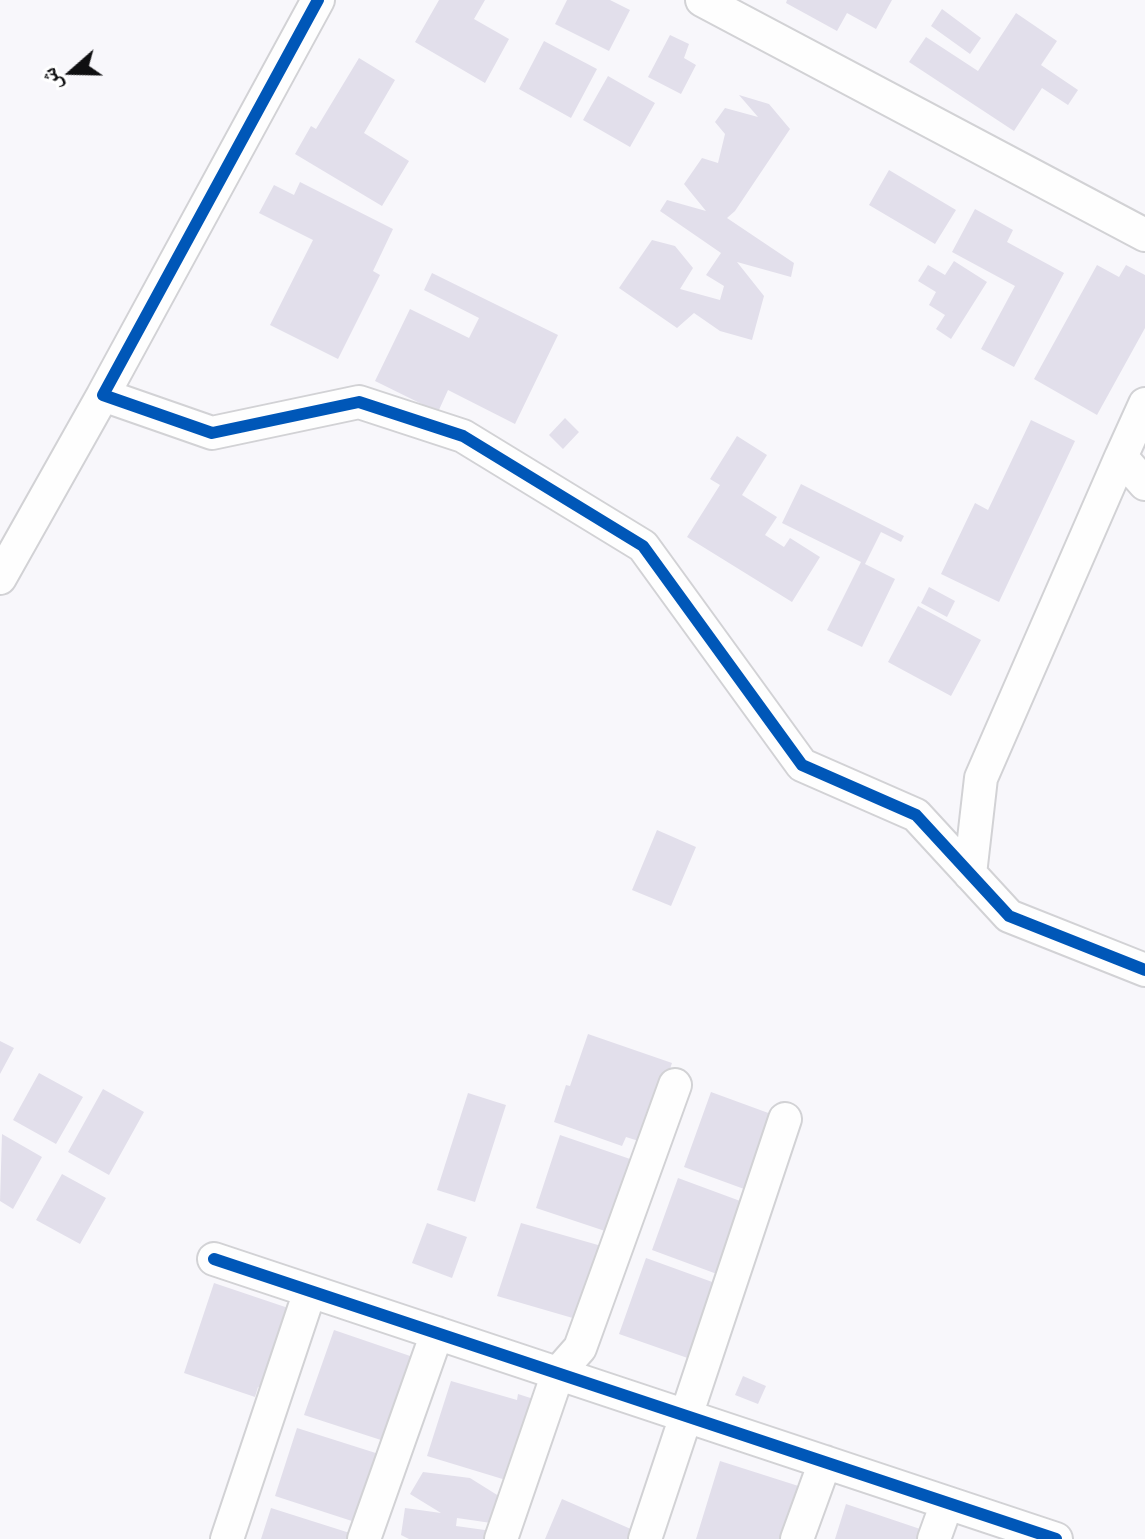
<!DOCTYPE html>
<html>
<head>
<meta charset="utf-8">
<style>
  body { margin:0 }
  #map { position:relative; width:1145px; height:1539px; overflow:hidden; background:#f8f7fb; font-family:"Open Sans","Noto Naskh Arabic",sans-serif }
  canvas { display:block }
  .north { position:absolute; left:32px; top:32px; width:80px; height:80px; -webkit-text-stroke:6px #fff; paint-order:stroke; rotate:250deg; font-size:22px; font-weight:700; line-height:32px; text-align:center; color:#0f0f11 }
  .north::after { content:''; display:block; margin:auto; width:28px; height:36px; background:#0f0f11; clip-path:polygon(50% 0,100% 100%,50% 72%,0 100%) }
</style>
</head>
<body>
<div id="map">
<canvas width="1145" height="1539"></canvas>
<div class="north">ش</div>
</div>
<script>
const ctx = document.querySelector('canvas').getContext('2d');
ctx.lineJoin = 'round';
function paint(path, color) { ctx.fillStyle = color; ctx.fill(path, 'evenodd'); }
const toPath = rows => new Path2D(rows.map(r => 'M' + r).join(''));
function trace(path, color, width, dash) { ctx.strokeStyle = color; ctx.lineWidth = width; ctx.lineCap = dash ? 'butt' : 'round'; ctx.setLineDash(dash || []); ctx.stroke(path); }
paint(toPath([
  [439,0,485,0,474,19,509,39,485,83,415,42],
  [567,0,610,0,630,10,609,51,555,24],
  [787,0,892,0,876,29,847,13,837,31,786,3],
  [942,9,981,38,970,54,931,26],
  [1016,13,1057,41,1041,65,1078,90,1068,105,1042,88,1014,131,909,62,926,37,978,71],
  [670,35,689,44,684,58,696,65,681,94,648,77],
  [544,41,597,69,571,118,519,89],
  [359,58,395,80,364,133,409,161,382,206,295,154,311,126,316,129],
  [608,76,655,103,630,147,583,120],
  [739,95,769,104,790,129,735,211,727,218,794,263,791,277,737,262,764,296,752,340,720,331,694,313,677,328,619,288,652,240,675,246,693,268,680,289,720,300,724,286,706,275,721,253,660,211,667,200,706,211,684,184,702,158,718,163,725,134,715,122,725,108,758,117],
  [889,170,956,210,935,244,869,205],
  [300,182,393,229,373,271,380,275,338,359,270,325,313,240,259,213,274,185,294,195],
  [975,209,1013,230,1007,242,1064,273,1014,367,981,349,1015,286,952,252],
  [954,261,987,282,951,339,936,329,945,315,929,305,936,292,918,281,928,265,945,275],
  [1097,265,1119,277,1126,265,1145,275,1145,328,1097,415,1034,379],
  [432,273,558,335,515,424,448,390,438,412,375,381,410,309,469,338,479,318,424,290],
  [565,418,579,432,563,449,549,435],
  [1031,420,1075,441,999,602,941,574,975,503,988,510],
  [737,436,767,455,742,495,777,517,765,535,784,547,790,538,820,557,792,602,687,537,720,485,710,479],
  [801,484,904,536,901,542,881,532,865,564,895,579,862,647,827,630,861,562,782,523],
  [929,587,955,601,947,617,921,603],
  [918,606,981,640,951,696,888,662],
  [657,830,696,847,671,906,632,890],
  [588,1034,672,1063,645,1143,626,1137,622,1146,554,1122,566,1085,570,1086],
  [0,1041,14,1048,0,1074],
  [39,1073,83,1097,56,1144,13,1120],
  [103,1089,144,1112,109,1175,68,1152],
  [711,1092,782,1118,755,1193,684,1167],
  [468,1093,506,1105,475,1202,437,1190],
  [2,1134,42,1157,13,1209,0,1201],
  [560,1135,636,1161,611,1233,536,1208],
  [62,1174,106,1198,80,1244,36,1220],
  [678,1178,751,1205,725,1277,652,1250],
  [427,1223,467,1237,452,1278,412,1263],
  [521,1223,605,1247,583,1321,497,1296],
  [646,1258,726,1287,699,1362,619,1334],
  [214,1283,306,1314,280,1394,258,1387,255,1397,184,1373],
  [334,1330,416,1358,384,1441,304,1415],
  [743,1376,766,1386,758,1404,735,1395],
  [451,1381,517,1400,518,1394,543,1402,519,1484,427,1456],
  [297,1428,382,1455,358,1523,275,1496],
  [720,1461,811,1490,795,1539,696,1539],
  [423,1472,470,1478,502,1498,498,1524,457,1518,456,1526,492,1531,491,1539,409,1539,401,1535,405,1508,441,1513,410,1494],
  [562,1499,640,1533,638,1539,545,1539],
  [846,1504,935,1534,933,1539,835,1539],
  [271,1508,353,1534,351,1539,261,1539]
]), '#e2dfeb');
const minor = toPath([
  [318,0,103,395,212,433,359,402,463,436,643,546,802,765,916,815,1009,916,1145,970],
  [702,0,1145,235],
  [1145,404,1121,457,1145,484],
  [0,578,103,395],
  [970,874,981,778,1121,457],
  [214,1259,1056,1539],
  [227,1539,310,1291],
  [364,1539,437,1333],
  [501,1539,558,1373,580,1348,675,1085],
  [645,1539,785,1119],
  [797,1539,825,1462],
  [934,1539,947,1503]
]);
trace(minor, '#d2d2d5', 36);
trace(minor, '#fefefe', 32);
trace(toPath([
  [318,0,103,395,212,433,359,402,463,436,643,546,802,765,916,815,1009,916,1145,970],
  [214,1259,1056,1539]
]), '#0057b8', 12);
</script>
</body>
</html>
